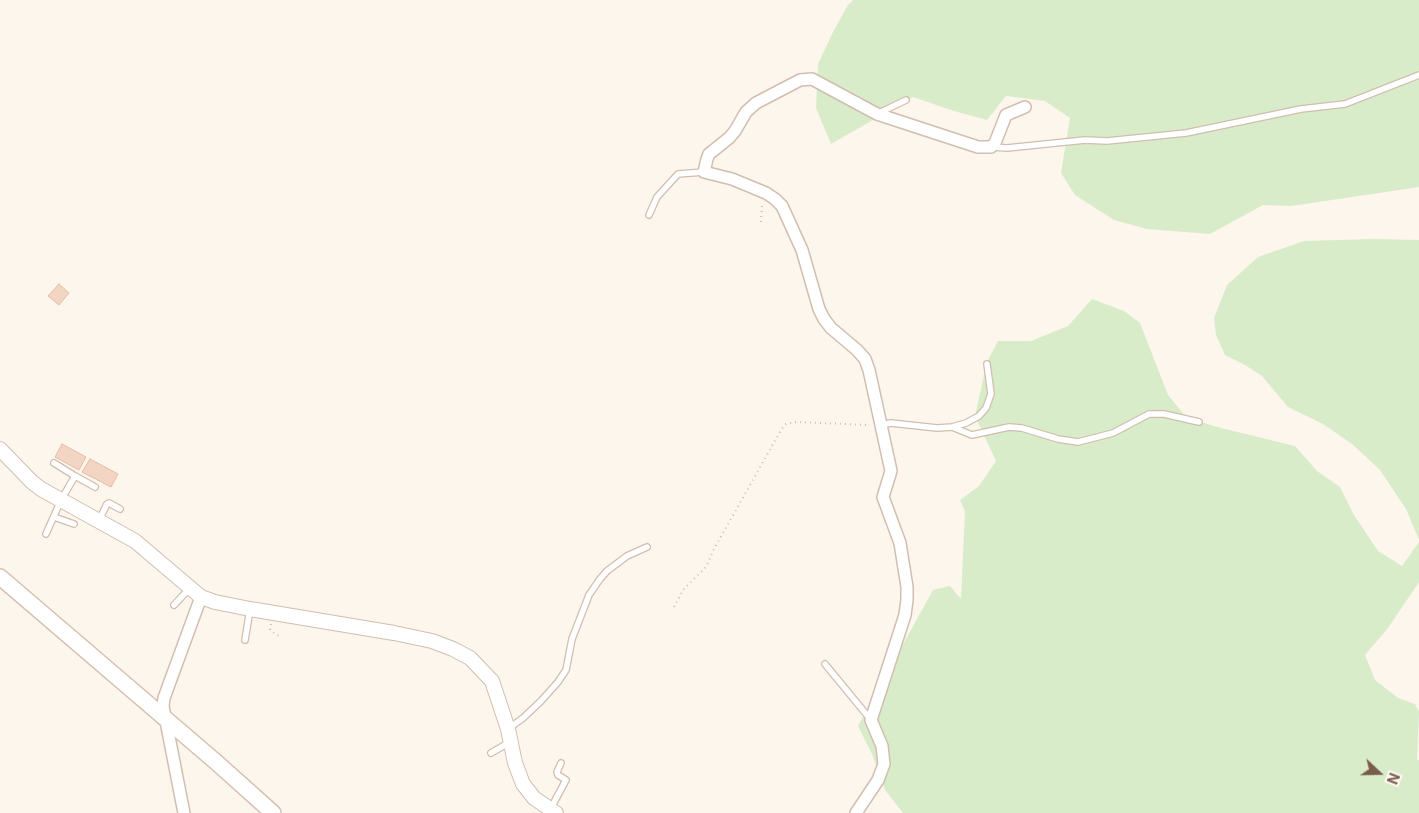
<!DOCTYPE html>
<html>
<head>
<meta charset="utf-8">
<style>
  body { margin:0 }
  #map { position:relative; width:1419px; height:813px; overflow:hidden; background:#fdf6ec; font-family:Inter,sans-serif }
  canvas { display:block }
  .north { position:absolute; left:1354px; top:748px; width:50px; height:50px; -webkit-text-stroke:4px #fffaf3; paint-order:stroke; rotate:111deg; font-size:14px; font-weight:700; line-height:20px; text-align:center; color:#7a5c4d }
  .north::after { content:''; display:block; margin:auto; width:18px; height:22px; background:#7a5c4d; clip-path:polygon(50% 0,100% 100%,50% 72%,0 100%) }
</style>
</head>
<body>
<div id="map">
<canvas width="1419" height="813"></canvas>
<div class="north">N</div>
</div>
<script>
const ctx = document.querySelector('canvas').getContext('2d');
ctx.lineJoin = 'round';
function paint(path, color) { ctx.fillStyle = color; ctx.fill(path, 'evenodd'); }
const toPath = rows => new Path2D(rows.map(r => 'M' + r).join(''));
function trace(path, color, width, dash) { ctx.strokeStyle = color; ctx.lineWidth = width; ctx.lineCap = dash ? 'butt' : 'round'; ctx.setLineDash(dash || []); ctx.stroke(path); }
paint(toPath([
  [853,0,1419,0,1419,187,1291,206,1263,205,1210,234,1147,229,1114,220,1075,195,1061,173,1070,118,1045,101,1006,96,987,120,954,111,913,97,831,144,816,108,818,64,833,32,848,5],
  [1374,239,1419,240,1419,540,1406,509,1380,470,1352,444,1323,424,1288,407,1262,376,1245,365,1225,355,1216,335,1214,318,1227,285,1258,257,1304,241],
  [1092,299,1124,311,1140,323,1168,395,1187,418,1221,428,1295,446,1317,471,1340,487,1354,515,1378,551,1402,566,1419,542,1419,582,1388,628,1365,655,1375,680,1398,698,1415,704,1419,712,1417,760,1419,760,1419,813,903,813,885,790,872,754,858,726,933,590,950,586,961,599,965,511,960,500,979,486,996,461,975,416,987,362,998,341,1031,341,1068,326]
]), '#d8ecc9');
const building = toPath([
  [59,284,69,293,59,305,48,296,59,284],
  [62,444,86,457,79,470,55,457,62,444],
  [90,459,118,474,111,487,82,472,90,459]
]);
paint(building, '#f3d5c3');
trace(building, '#e6bba3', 1);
const service = toPath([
  [879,113,906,100],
  [993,147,1007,148,1085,140,1107,141,1186,133,1301,109,1345,104,1419,75],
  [649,215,657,197,678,174,704,172],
  [880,425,891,423,937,428,952,427,966,423,979,416,986,408,991,394,987,364],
  [952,427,972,435,1009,427,1022,428,1058,439,1078,442,1113,433,1149,414,1164,414,1199,422],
  [54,463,75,476],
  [54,517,74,524],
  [99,520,107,504,109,503,120,509],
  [46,534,61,500,75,476,95,487],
  [174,605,190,588],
  [245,640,250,609],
  [825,664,871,720],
  [508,729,523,718,541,701,558,682,566,670,572,639,589,595,600,579,607,571,627,556,647,547],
  [491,753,510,742],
  [551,808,566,780,558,775,557,772,561,763]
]);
const minor = toPath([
  [184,813,163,706,164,698,201,597],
  [856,813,878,780,884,764,882,746,871,720,905,615,907,600,907,587,900,543,883,497,891,471,869,370,865,359,857,350,831,328,824,319,819,309,802,250,782,206,775,199,766,193,732,179,704,172,707,159,709,154,729,138,735,131,746,112,756,103,800,80,812,79,877,114,978,147,991,147,995,143,1006,115,1025,107]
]);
const tertiary = toPath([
  [0,449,32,482,41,489,135,541,201,597,215,602,250,609,394,633,432,641,453,649,470,658,492,681,508,729,515,763,523,784,534,798,556,813]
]);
const secondary = toPath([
  [0,577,216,762,273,813]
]);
trace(service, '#d1beb0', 8);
trace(minor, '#d1beb0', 14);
trace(tertiary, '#d1beb0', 16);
trace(secondary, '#d6c0b0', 18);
trace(toPath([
  [761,222,762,204],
  [674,607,683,590,706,567,714,549,781,430,786,424,796,422,870,425],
  [271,624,270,629,271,631,279,636]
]), '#d9b8a5', 2, [1, 4]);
trace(service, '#fff', 5.5);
trace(minor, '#fff', 11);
trace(tertiary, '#fff', 14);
trace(secondary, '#fff', 15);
</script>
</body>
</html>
